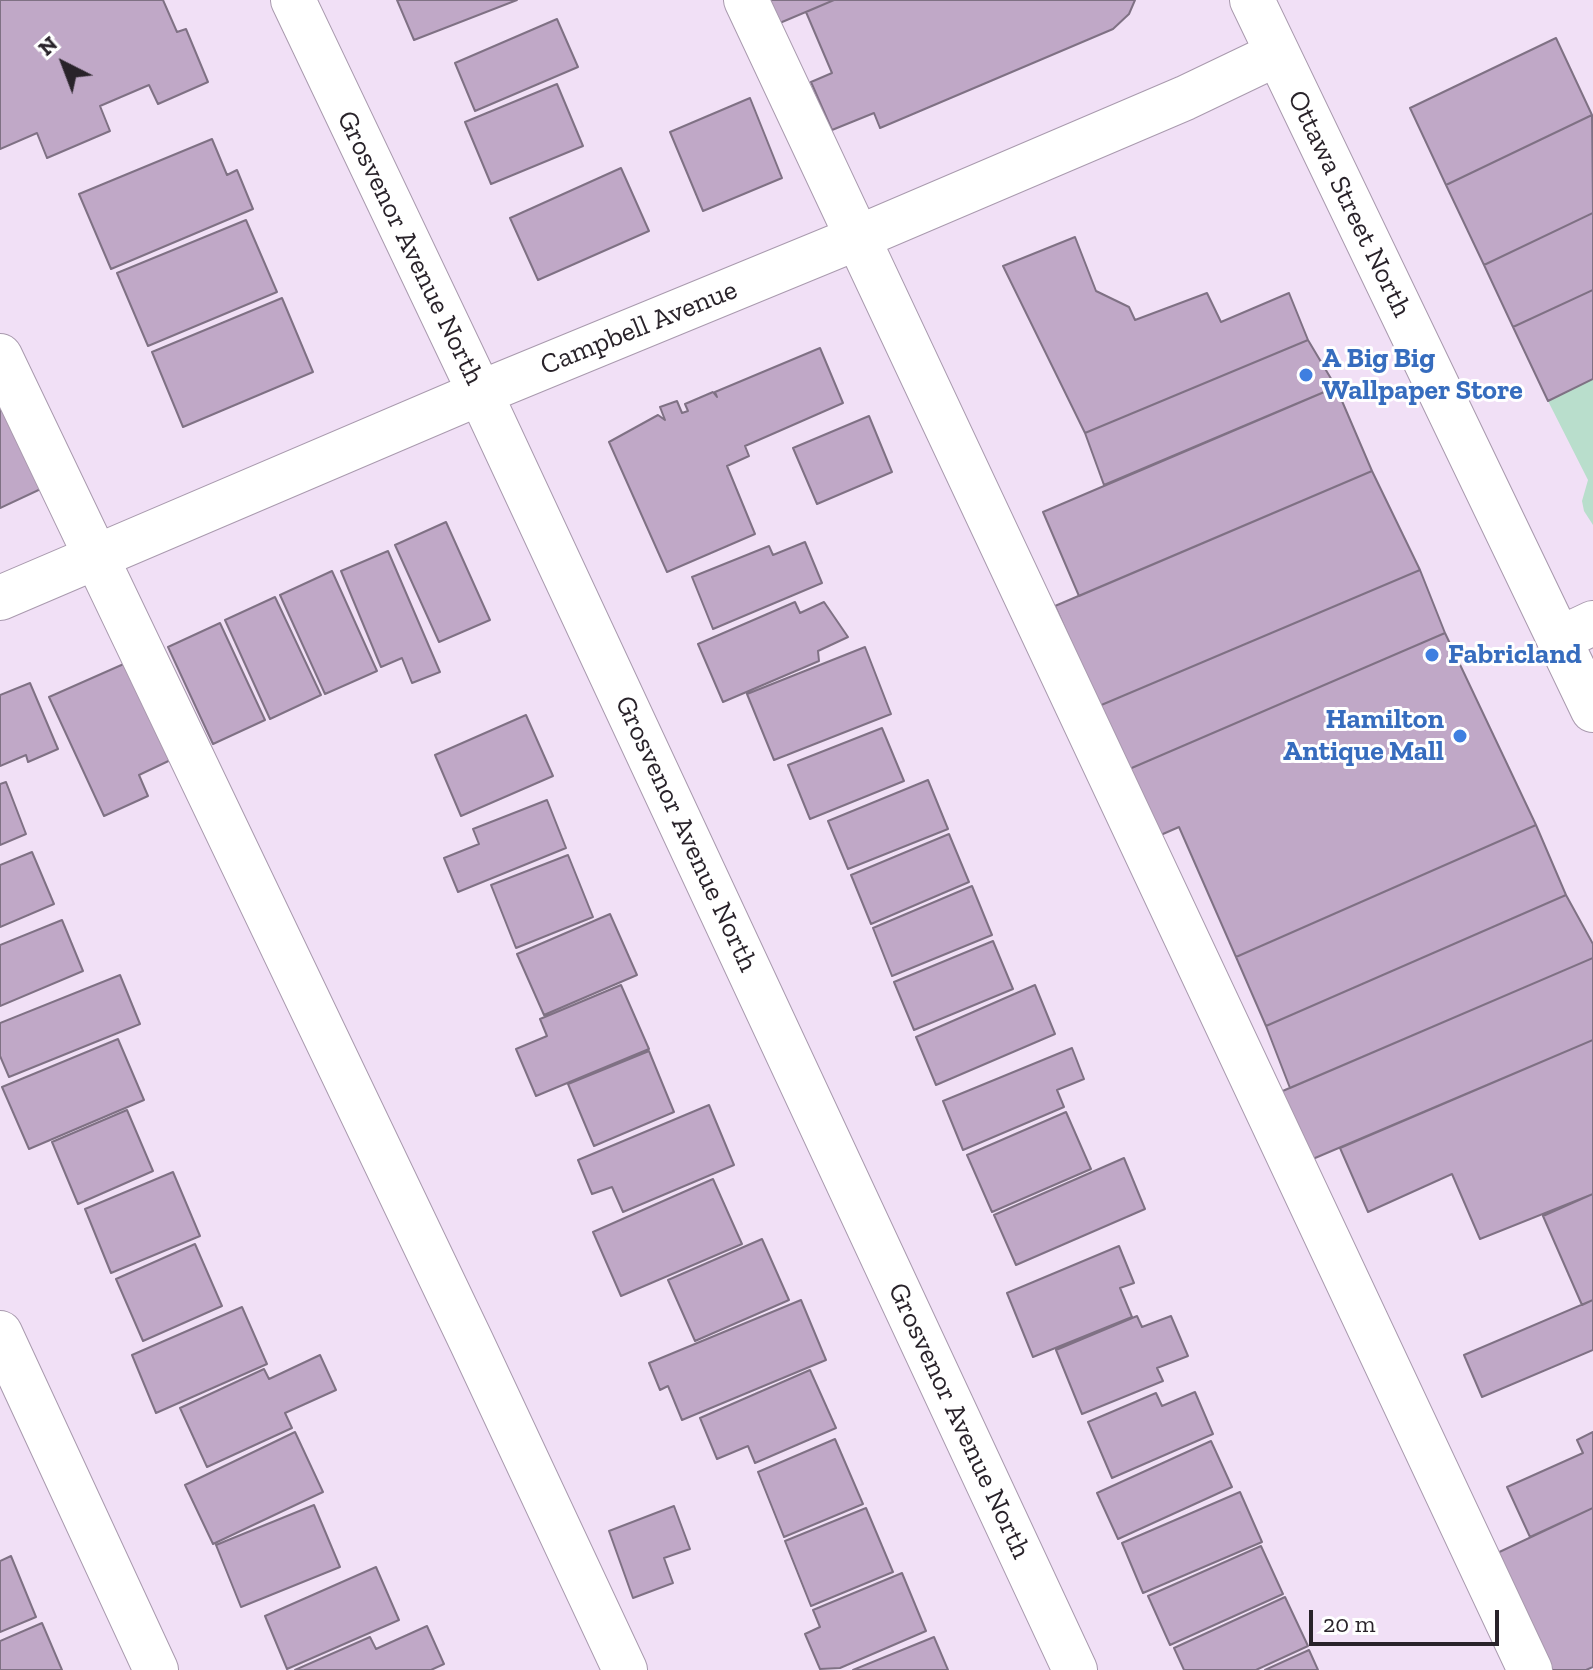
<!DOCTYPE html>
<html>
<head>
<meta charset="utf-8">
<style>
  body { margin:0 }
  #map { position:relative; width:1593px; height:1670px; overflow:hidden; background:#f1e0f6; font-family:"Zilla Slab",serif }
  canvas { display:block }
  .north { position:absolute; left:24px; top:24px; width:80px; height:80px; -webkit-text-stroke:6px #fff; paint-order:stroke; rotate:318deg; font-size:22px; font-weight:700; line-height:32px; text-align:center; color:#29232a }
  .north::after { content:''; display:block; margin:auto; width:28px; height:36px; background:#29232a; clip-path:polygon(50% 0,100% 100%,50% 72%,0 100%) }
  .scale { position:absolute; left:1309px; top:1610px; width:190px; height:36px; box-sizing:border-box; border:4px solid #29232a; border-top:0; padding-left:10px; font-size:24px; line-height:28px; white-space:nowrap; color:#29232a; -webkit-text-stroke:6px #fff; paint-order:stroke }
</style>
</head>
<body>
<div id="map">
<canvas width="1593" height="1670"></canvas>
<div class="north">N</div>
<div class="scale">20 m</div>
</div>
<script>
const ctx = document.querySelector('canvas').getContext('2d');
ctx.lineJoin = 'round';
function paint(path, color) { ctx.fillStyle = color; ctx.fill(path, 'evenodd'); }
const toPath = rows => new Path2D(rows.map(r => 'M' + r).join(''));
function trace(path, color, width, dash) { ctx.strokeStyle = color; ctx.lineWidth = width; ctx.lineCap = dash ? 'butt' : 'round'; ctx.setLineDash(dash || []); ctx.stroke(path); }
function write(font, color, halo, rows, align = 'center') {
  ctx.font = font + ' "Zilla Slab",serif'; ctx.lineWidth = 6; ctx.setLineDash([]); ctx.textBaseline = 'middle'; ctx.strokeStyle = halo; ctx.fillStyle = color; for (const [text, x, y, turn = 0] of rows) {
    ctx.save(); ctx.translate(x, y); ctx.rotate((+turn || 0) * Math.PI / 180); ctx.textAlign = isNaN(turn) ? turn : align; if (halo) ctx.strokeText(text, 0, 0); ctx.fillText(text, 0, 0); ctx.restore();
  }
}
paint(toPath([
  [1593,379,1593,525,1584,511,1582,501,1588,480,1548,401]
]), '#b9decc');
const building = toPath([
  [0,0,163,0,177,32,186,29,208,82,158,104,149,85,100,106,110,131,47,158,37,133,0,149,0,0],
  [397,0,517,0,414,40,397,0],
  [764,0,834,0,775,25,764,0],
  [834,0,1135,0,1129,14,1113,29,880,128,874,113,832,130,811,82,832,73,806,12,834,0],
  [557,19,578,67,475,111,455,63,557,19],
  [1556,38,1592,115,1446,185,1410,108,1556,38],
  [557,84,583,146,491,184,465,122,557,84],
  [750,98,782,178,703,211,670,132,750,98],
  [1592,115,1593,213,1484,265,1446,185,1592,115],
  [212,139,227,175,237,170,253,209,111,269,79,194,212,139],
  [621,168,649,231,538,280,510,218,621,168],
  [1593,213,1593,290,1513,327,1484,265,1593,213],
  [246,220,277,292,148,346,117,273,246,220],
  [1075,237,1096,291,1129,307,1135,320,1207,293,1221,322,1289,293,1308,340,1085,433,1003,266,1075,237],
  [1593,290,1593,379,1548,401,1513,327,1593,290],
  [282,298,313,372,183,427,152,352,282,298],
  [1308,340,1336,387,1104,485,1085,433,1308,340],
  [820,348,843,403,745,446,749,456,727,466,755,534,667,572,609,442,658,415,665,420,660,407,677,401,682,413,688,411,685,404,713,392,717,397,715,392,820,348],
  [1336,387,1372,471,1079,596,1043,512,1336,387],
  [0,392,45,487,0,508,0,392],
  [869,416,892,472,817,504,793,448,869,416],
  [1372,471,1420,570,1099,706,1055,606,1372,471],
  [446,522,490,620,439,642,395,545,446,522],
  [805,542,822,583,713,629,692,577,769,546,773,555,805,542],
  [388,551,440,672,412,683,402,658,381,667,341,571,388,551],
  [1420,570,1445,633,1127,770,1099,706,1420,570],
  [332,571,377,671,325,694,280,595,332,571],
  [275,597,321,695,270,719,225,620,275,597],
  [795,602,800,613,824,602,848,637,818,651,819,661,723,702,698,644,795,602],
  [220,623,265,720,213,744,168,647,220,623],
  [1445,633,1536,825,1236,957,1179,827,1156,837,1127,770,1445,633],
  [865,647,891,714,774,760,747,694,865,647],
  [135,659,179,756,139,775,148,796,104,816,49,697,135,659],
  [30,683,58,749,28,762,26,755,0,766,0,695,30,683],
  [526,715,553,776,461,816,435,755,526,715],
  [882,728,904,781,810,819,788,765,882,728],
  [928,780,948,829,848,869,828,821,928,780],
  [6,782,26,834,0,845,0,784,6,782],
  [547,800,566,848,458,892,444,858,479,844,473,829,547,800],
  [1536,825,1566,895,1266,1026,1236,957,1536,825],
  [949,834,969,882,871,924,851,875,949,834],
  [32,852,54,904,0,927,0,865,32,852],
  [568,855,593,917,516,948,491,885,568,855],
  [972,886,992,935,892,976,873,928,972,886],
  [1566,895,1593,944,1593,958,1290,1088,1266,1026,1566,895],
  [610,914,637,975,544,1015,517,954,610,914],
  [62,920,83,971,0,1006,0,945,62,920],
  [993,941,1013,989,914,1030,894,982,993,941],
  [1593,958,1593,1040,1308,1161,1278,1093,1593,958],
  [120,975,140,1024,9,1077,0,1056,0,1023,120,975],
  [621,985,649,1049,536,1096,516,1049,547,1036,540,1019,621,985],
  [1035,985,1055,1034,936,1085,916,1037,1035,985],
  [118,1039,144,1100,29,1149,2,1087,118,1039],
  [1593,1040,1593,1194,1480,1239,1452,1174,1368,1212,1340,1148,1593,1040],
  [1072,1048,1084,1079,1057,1090,1064,1107,963,1150,943,1101,1072,1048],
  [649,1051,674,1112,594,1146,568,1084,649,1051],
  [709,1105,734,1165,623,1212,612,1187,592,1194,578,1160,709,1105],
  [127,1110,153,1171,78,1204,52,1142,127,1110],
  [1066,1112,1091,1169,992,1212,967,1155,1066,1112],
  [1124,1158,1145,1209,1016,1265,994,1215,1124,1158],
  [173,1172,200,1236,111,1273,85,1209,173,1172],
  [713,1179,742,1244,621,1296,593,1232,713,1179],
  [1593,1194,1593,1300,1582,1305,1543,1216,1593,1194],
  [762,1239,789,1300,695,1341,668,1280,762,1239],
  [195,1244,222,1306,143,1341,116,1279,195,1244],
  [1119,1246,1134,1283,1120,1288,1132,1317,1033,1357,1007,1293,1119,1246],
  [801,1300,826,1360,682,1420,668,1386,660,1390,649,1363,801,1300],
  [1593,1300,1593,1350,1482,1397,1464,1355,1593,1300],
  [242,1307,267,1364,156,1413,132,1355,242,1307],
  [1137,1316,1142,1327,1171,1316,1188,1356,1157,1368,1163,1381,1082,1414,1056,1350,1137,1316],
  [320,1355,336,1390,285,1413,292,1428,207,1467,180,1408,264,1369,269,1379,320,1355],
  [810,1370,836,1428,755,1463,748,1446,717,1459,700,1418,810,1370],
  [1195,1392,1213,1434,1112,1478,1088,1422,1156,1393,1162,1406,1195,1392],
  [295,1432,323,1492,213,1544,185,1485,295,1432],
  [1593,1432,1593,1508,1530,1537,1507,1487,1583,1453,1577,1440,1593,1432],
  [835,1439,863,1504,784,1537,758,1472,835,1439],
  [1211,1441,1232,1487,1118,1539,1097,1493,1211,1441],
  [1240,1492,1262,1542,1143,1593,1122,1543,1240,1492],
  [314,1505,340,1567,241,1607,216,1545,314,1505],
  [674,1506,690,1549,664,1558,673,1583,633,1598,609,1531,674,1506],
  [866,1508,893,1572,811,1606,785,1541,866,1508],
  [1593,1508,1593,1667,1586,1670,1546,1670,1493,1555,1593,1508],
  [1261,1546,1283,1594,1170,1645,1148,1596,1261,1546],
  [11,1556,36,1617,0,1632,0,1561,11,1556],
  [376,1567,399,1620,287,1669,265,1616,376,1567],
  [902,1573,926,1631,840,1668,820,1669,805,1634,820,1627,813,1610,902,1573],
  [1285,1597,1308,1646,1256,1670,1184,1670,1174,1648,1285,1597],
  [42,1623,62,1670,0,1670,0,1641,42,1623],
  [427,1626,444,1664,431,1670,295,1670,370,1637,376,1649,427,1626],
  [934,1637,948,1670,853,1670,934,1637],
  [1309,1650,1318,1670,1265,1670,1309,1650]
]);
paint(building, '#c0a8c7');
trace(building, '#7f7184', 2);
const minor = toPath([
  [293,0,480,393,1075,1670],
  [746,0,1530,1670],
  [0,356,471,1341,625,1670],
  [0,598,480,393,857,238,1185,98,1277,54],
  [1559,639,1593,623],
  [0,1333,156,1670]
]);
const major = toPath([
  [1252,0,1593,710]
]);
trace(minor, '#a99aae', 46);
trace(major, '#a99aae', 46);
trace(minor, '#fff', 44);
trace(major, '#fff', 44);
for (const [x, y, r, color] of [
  [1306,375,8,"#3f7fe0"],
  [1432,655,8,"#3f7fe0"],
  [1460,736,8,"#3f7fe0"]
]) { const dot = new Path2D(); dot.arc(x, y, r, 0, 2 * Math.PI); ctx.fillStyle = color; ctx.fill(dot); trace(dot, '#fff', 3); }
write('28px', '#29232a', '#fff', [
  ["Ottawa Street North",1349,204,64],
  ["Grosvenor Avenue North",410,248,64],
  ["Campbell Avenue",639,328,-22],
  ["Grosvenor Avenue North",686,834,65],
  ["Grosvenor Avenue North",959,1421,65]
]);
write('bold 28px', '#366cbe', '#fff', [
  ["A Big Big",1322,359],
  ["Wallpaper Store",1322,391],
  ["Fabricland",1448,655],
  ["Hamilton",1444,720,"right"],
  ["Antique Mall",1444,752,"right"]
], 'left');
</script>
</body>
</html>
